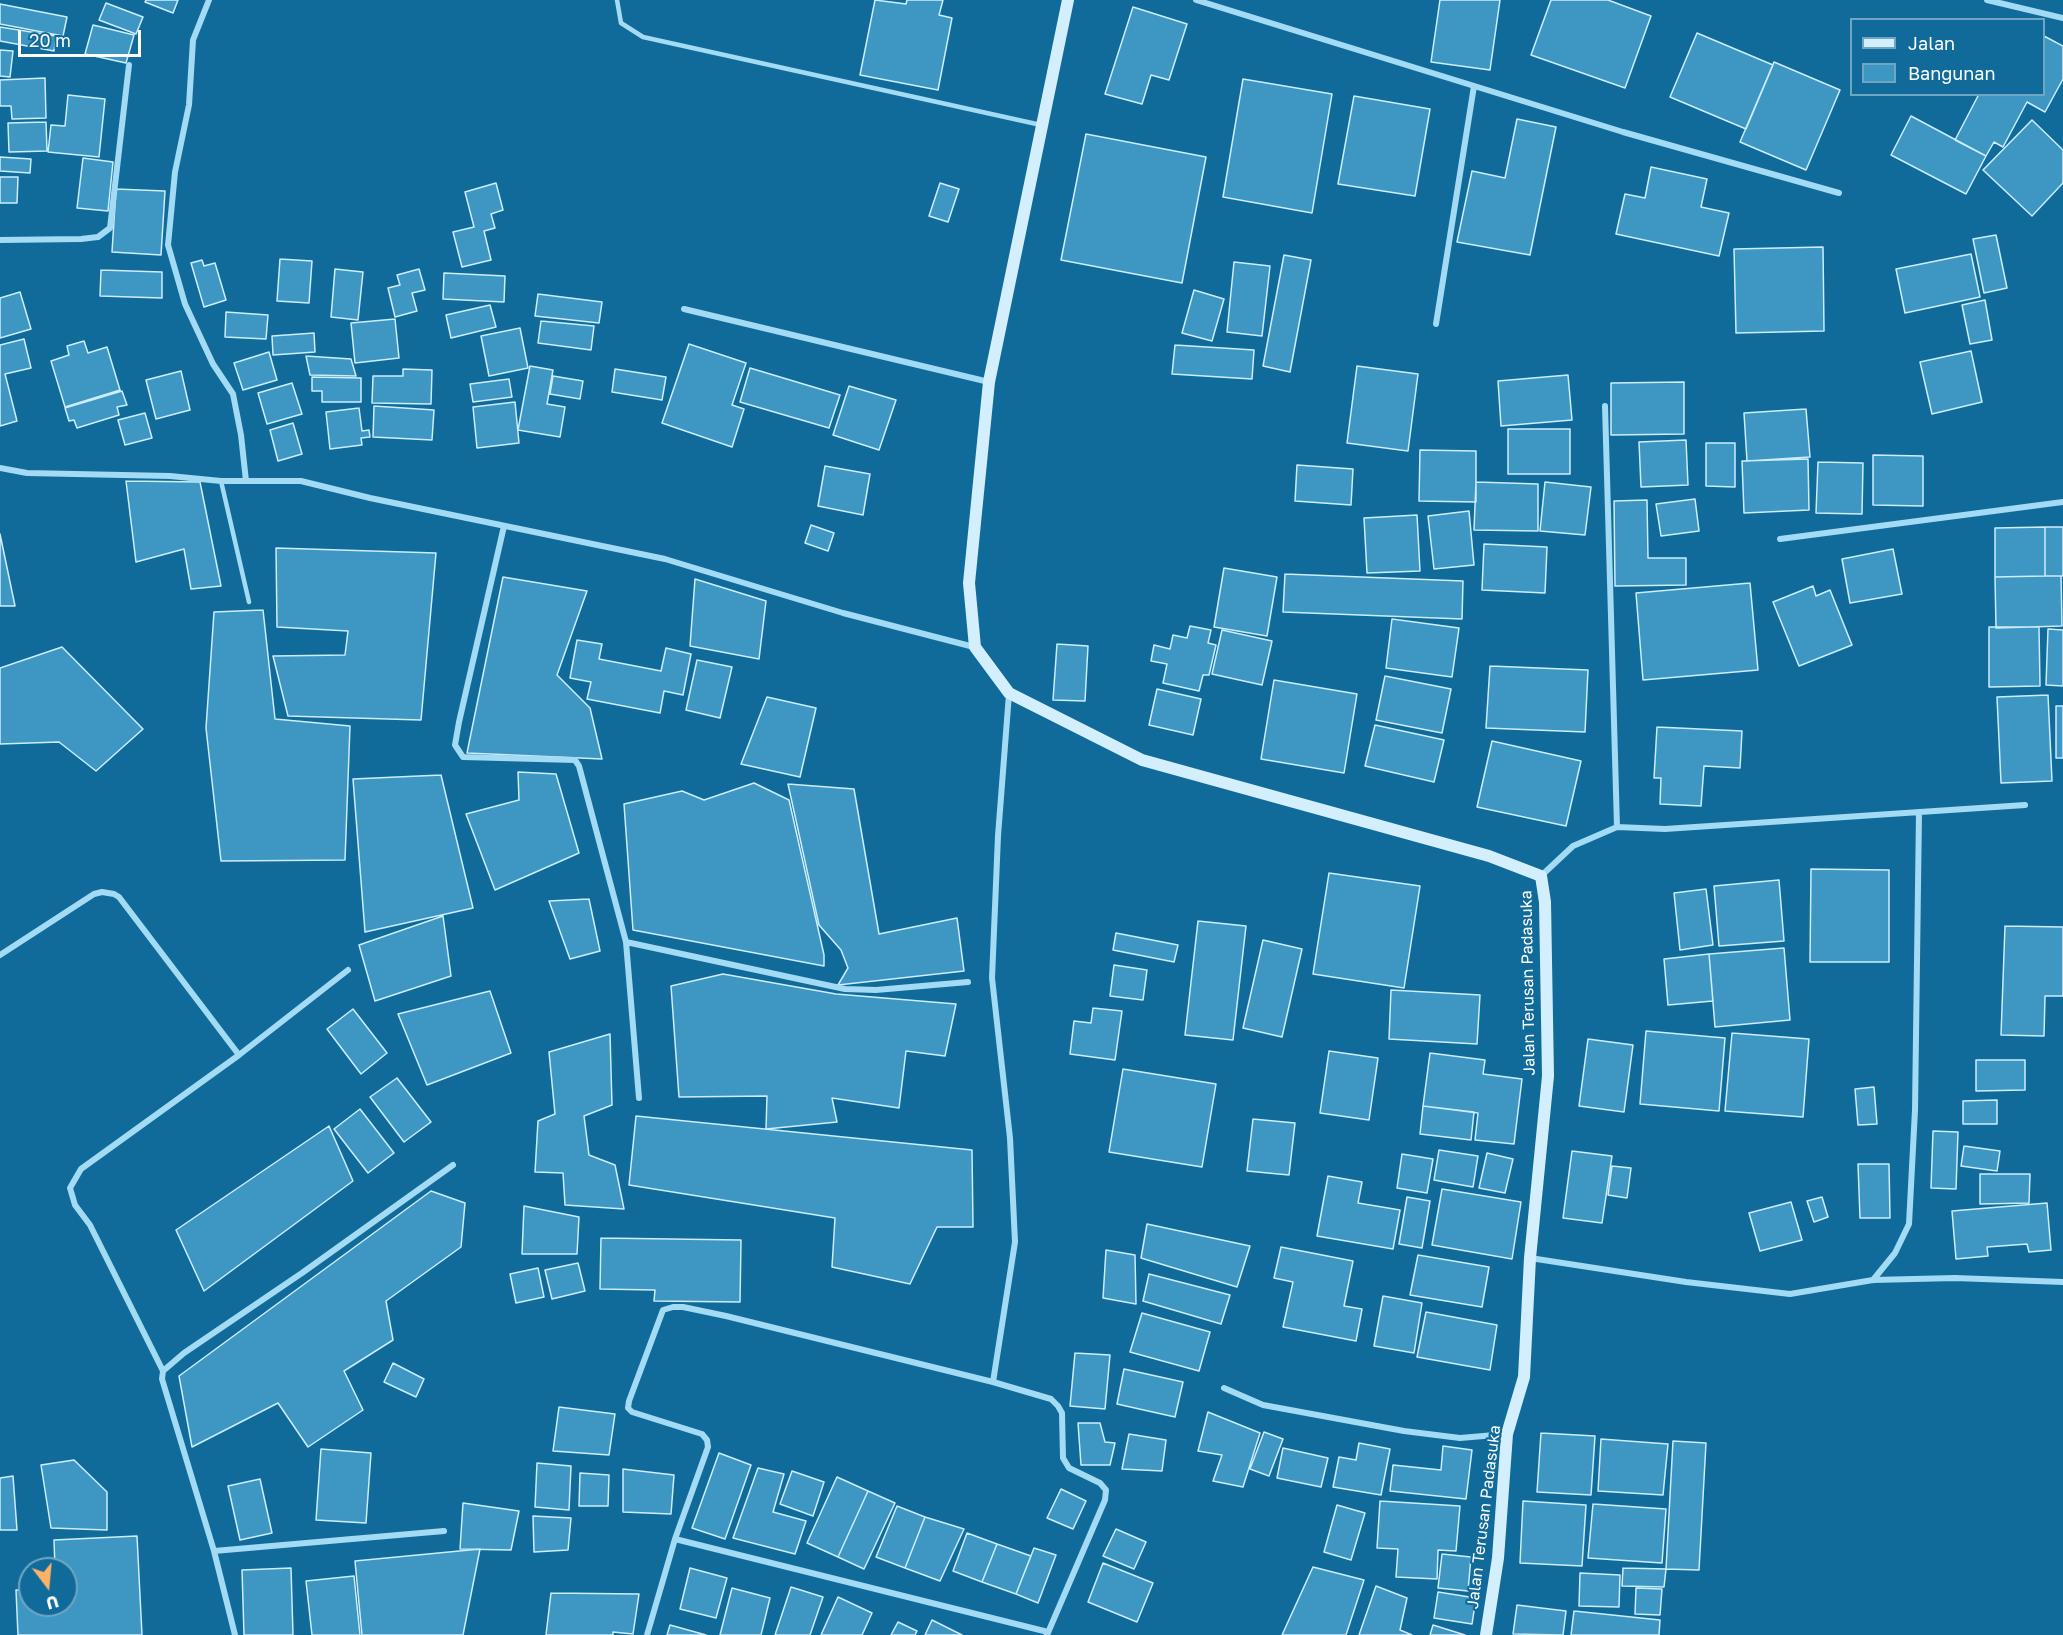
<!DOCTYPE html>
<html>
<head>
<meta charset="utf-8">
<style>
  body { margin:0 }
  #map { position:relative; width:2063px; height:1635px; overflow:hidden; background:#116b9a; font-family:"Golos Text",sans-serif }
  canvas { display:block }
  .legend { position:absolute; left:1850px; top:18px; width:195px; height:78px; box-sizing:border-box; background:#116b9a; border:2px solid #70a6c2; margin:0; padding:8px 10px; list-style:none; font-size:18px; color:#fff }
  .legend li { display:flex; align-items:center; gap:12px; height:30px }
  .legend b { width:30px; border:2px solid #70a6c2 }
  .north { position:absolute; left:18px; top:1557px; width:60px; height:60px; box-sizing:border-box; background:#116b9a; border:2px solid #70a6c2; border-radius:50%; rotate:164deg; font-size:16px; font-weight:700; line-height:24px; text-align:center; color:#fff }
  .north::after { content:''; display:block; margin:auto; width:21px; height:27px; background:#ffb267; clip-path:polygon(50% 0,100% 100%,50% 72%,0 100%) }
  .scale { position:absolute; left:18px; top:30px; width:123px; height:27px; box-sizing:border-box; border:3px solid #fff; border-top:0; padding-left:8px; font-size:18px; line-height:21px; white-space:nowrap; color:#fff; -webkit-text-stroke:4px #116b9a; paint-order:stroke }
</style>
</head>
<body>
<div id="map">
<canvas width="2063" height="1635"></canvas>
<ul class="legend">
<li><b style="height:8px;background:#d3effd"></b>Jalan</li>
<li><b style="height:16px;background:#3e96c3"></b>Bangunan</li>
</ul>
<div class="north">U</div>
<div class="scale">20 m</div>
</div>
<script>
const ctx = document.querySelector('canvas').getContext('2d');
ctx.lineJoin = 'round';
function paint(path, color) { ctx.fillStyle = color; ctx.fill(path, 'evenodd'); }
const toPath = rows => new Path2D(rows.map(r => 'M' + r).join(''));
function trace(path, color, width, dash) { ctx.strokeStyle = color; ctx.lineWidth = width; ctx.lineCap = dash ? 'butt' : 'round'; ctx.setLineDash(dash || []); ctx.stroke(path); }
function write(font, color, halo, rows, align = 'center') {
  ctx.font = font + ' "Golos Text",sans-serif'; ctx.lineWidth = 4.5; ctx.setLineDash([]); ctx.textBaseline = 'middle'; ctx.strokeStyle = halo; ctx.fillStyle = color; for (const [text, x, y, turn = 0] of rows) {
    ctx.save(); ctx.translate(x, y); ctx.rotate((+turn || 0) * Math.PI / 180); ctx.textAlign = isNaN(turn) ? turn : align; if (halo) ctx.strokeText(text, 0, 0); ctx.fillText(text, 0, 0); ctx.restore();
  }
}
const building = toPath([
  [146,0,178,0,173,13,145,2,146,0],
  [875,0,906,4,907,0,943,0,939,15,952,18,938,90,860,75,875,0],
  [1440,0,1500,0,1490,70,1431,62,1440,0],
  [1551,0,1608,0,1651,16,1625,88,1531,55,1551,0],
  [106,3,143,17,136,34,99,20,106,3],
  [0,4,67,17,63,36,0,24,0,4],
  [1133,7,1187,24,1169,80,1151,75,1142,104,1105,94,1133,7],
  [93,25,134,35,126,63,85,54,93,25],
  [0,27,56,36,54,51,0,41,0,27],
  [1697,33,1773,65,1746,129,1670,97,1697,33],
  [2044,36,2063,46,2063,79,2045,112,2027,102,2003,147,1994,142,1986,156,1955,140,1979,94,2044,94,2044,36],
  [0,50,13,51,10,77,0,76,0,50],
  [1774,62,1840,90,1806,170,1740,142,1774,62],
  [45,78,46,118,12,119,11,106,0,106,0,80,45,78],
  [1243,79,1332,94,1312,213,1223,197,1243,79],
  [68,95,105,99,99,157,48,152,51,125,65,126,68,95],
  [1354,96,1430,109,1415,196,1338,184,1354,96],
  [1911,116,1986,156,1966,194,1891,155,1911,116],
  [1517,119,1556,127,1530,255,1457,242,1472,171,1505,178,1517,119],
  [2032,120,2063,150,2063,183,2032,216,1983,170,2032,120],
  [46,122,47,151,9,152,8,123,46,122],
  [1086,134,1206,157,1182,283,1061,260,1086,134],
  [0,157,31,159,30,173,0,171,0,157],
  [83,158,113,162,108,211,77,208,83,158],
  [1651,167,1707,179,1701,207,1729,213,1719,256,1616,234,1625,194,1645,198,1651,167],
  [0,177,18,177,17,203,0,203,0,177],
  [496,183,503,210,491,214,495,228,484,231,491,260,462,267,453,232,474,227,465,192,496,183],
  [940,183,959,189,948,222,929,216,940,183],
  [116,189,165,191,161,255,112,252,116,189],
  [1996,235,2007,288,1984,293,1973,239,1996,235],
  [1823,247,1824,331,1736,333,1734,249,1823,247],
  [1971,254,1980,297,1905,313,1896,269,1971,254],
  [1284,255,1311,260,1290,372,1263,366,1284,255],
  [280,259,312,261,309,303,277,301,280,259],
  [202,260,204,266,215,263,226,300,204,307,191,263,202,260],
  [1234,262,1270,266,1262,336,1227,332,1234,262],
  [335,269,363,272,358,320,331,317,335,269],
  [419,269,425,290,412,293,417,311,395,317,388,288,400,285,397,275,419,269],
  [101,270,162,272,162,298,100,296,101,270],
  [444,273,505,276,504,302,443,299,444,273],
  [1194,290,1224,299,1212,341,1182,333,1194,290],
  [20,292,31,329,0,338,0,298,20,292],
  [538,294,602,302,599,323,535,316,538,294],
  [1985,300,1992,340,1970,344,1962,305,1985,300],
  [490,305,496,327,451,338,446,315,490,305],
  [226,312,268,315,266,339,225,337,226,312],
  [395,319,399,358,355,363,351,323,395,319],
  [541,321,594,326,591,350,538,343,541,321],
  [520,328,528,368,489,376,481,336,520,328],
  [314,333,315,352,273,355,272,336,314,333],
  [24,339,31,368,5,374,17,421,0,426,0,345,24,339],
  [84,341,88,353,107,347,120,390,65,407,51,361,69,355,67,346,84,341],
  [689,344,746,363,732,405,744,409,732,447,662,423,689,344],
  [1175,345,1254,350,1252,379,1172,374,1175,345],
  [1971,351,1982,402,1932,414,1920,362,1971,351],
  [269,352,277,380,243,390,234,363,269,352],
  [306,356,351,359,356,376,310,375,306,356],
  [530,366,553,370,547,404,565,407,560,437,518,430,530,366],
  [1357,366,1418,374,1408,451,1347,443,1357,366],
  [750,368,840,395,829,428,740,402,750,368],
  [403,369,432,370,431,404,372,403,373,376,403,376,403,369],
  [615,369,666,377,662,400,612,392,615,369],
  [181,371,190,410,156,419,146,380,181,371],
  [1568,375,1572,420,1501,426,1498,381,1568,375],
  [553,376,583,381,580,399,550,394,553,376],
  [312,377,361,378,361,402,322,402,322,391,312,391,312,377],
  [509,379,512,397,473,402,470,384,509,379],
  [1684,382,1684,434,1611,435,1611,383,1684,382],
  [292,383,302,414,267,424,258,393,292,383],
  [849,386,896,400,879,450,833,435,849,386],
  [122,391,127,405,117,407,119,415,77,428,74,420,69,421,65,408,122,391],
  [515,402,519,443,477,448,473,407,515,402],
  [374,406,434,410,432,440,373,437,374,406],
  [359,408,362,431,369,430,370,437,361,438,362,445,330,449,326,412,359,408],
  [1806,409,1810,457,1747,461,1744,413,1806,409],
  [145,413,152,438,125,445,118,420,145,413],
  [293,423,302,454,278,461,270,430,293,423],
  [1508,429,1570,429,1570,474,1508,474,1508,429],
  [1686,440,1688,485,1641,487,1639,442,1686,440],
  [1706,443,1735,443,1735,487,1706,486,1706,443],
  [1420,450,1476,451,1476,502,1419,501,1420,450],
  [1873,455,1923,456,1923,506,1873,505,1873,455],
  [1808,459,1809,510,1744,513,1742,461,1808,459],
  [1818,462,1863,463,1862,514,1816,513,1818,462],
  [1297,465,1353,469,1351,505,1295,501,1297,465],
  [825,466,870,474,863,515,818,506,825,466],
  [126,481,200,482,221,586,191,589,184,549,136,562,126,481],
  [1476,482,1538,484,1538,531,1474,530,1476,482],
  [1545,482,1591,487,1585,535,1540,531,1545,482],
  [1695,499,1699,531,1661,536,1656,504,1695,499],
  [1647,500,1648,558,1686,558,1686,585,1615,586,1614,501,1647,500],
  [1469,511,1474,565,1434,569,1428,516,1469,511],
  [1417,515,1420,571,1367,573,1364,518,1417,515],
  [811,525,834,533,828,551,805,543,811,525],
  [2045,527,2063,527,2063,576,2045,576,2045,527],
  [2045,527,2045,576,1995,577,1995,528,2045,527],
  [0,534,15,606,0,606,0,534],
  [1484,544,1547,547,1545,593,1482,590,1484,544],
  [276,548,436,553,421,720,288,716,273,656,345,655,348,631,277,627,276,548],
  [1893,549,1902,594,1850,603,1842,559,1893,549],
  [1224,568,1277,577,1267,636,1214,627,1224,568],
  [1285,574,1463,581,1462,619,1283,612,1285,574],
  [2045,576,2061,576,2062,626,1996,628,1995,577,2045,576],
  [503,577,587,591,557,675,590,708,602,759,467,753,503,577],
  [695,579,766,601,759,659,690,646,695,579],
  [1750,583,1758,670,1643,680,1636,593,1750,583],
  [1813,586,1816,596,1830,590,1852,645,1799,666,1773,602,1813,586],
  [263,610,275,719,350,726,345,860,221,861,206,728,214,612,263,610],
  [1392,619,1459,628,1452,677,1386,668,1392,619],
  [1190,626,1211,630,1208,643,1216,645,1209,675,1203,675,1199,691,1163,683,1167,664,1151,661,1154,645,1170,649,1173,635,1187,638,1190,626],
  [1989,627,2039,627,2040,686,1989,687,1989,627],
  [2048,629,2063,630,2063,686,2046,685,2048,629],
  [1222,630,1272,641,1262,685,1212,674,1222,630],
  [577,640,602,644,599,659,661,671,666,648,691,654,683,695,664,691,660,713,587,699,591,682,570,678,577,640],
  [1057,644,1088,646,1085,701,1053,700,1057,644],
  [62,647,143,729,96,771,59,742,0,744,0,668,62,647],
  [697,660,732,667,720,718,686,710,697,660],
  [1490,666,1588,670,1585,732,1486,728,1490,666],
  [1385,676,1451,689,1442,733,1376,720,1385,676],
  [1274,680,1357,694,1344,773,1261,759,1274,680],
  [1157,689,1201,699,1193,735,1149,725,1157,689],
  [2048,695,2052,781,2001,783,1997,697,2048,695],
  [767,697,816,708,800,777,741,764,767,697],
  [2056,706,2063,706,2063,758,2056,758,2056,706],
  [1375,725,1444,740,1434,782,1365,766,1375,725],
  [1657,727,1742,731,1740,768,1704,766,1701,806,1660,804,1661,778,1654,778,1657,727],
  [1492,741,1581,761,1566,826,1477,807,1492,741],
  [518,772,556,774,579,853,495,890,466,814,519,800,518,772],
  [441,775,473,908,365,932,353,779,441,775],
  [754,783,789,800,824,955,824,966,633,930,624,804,682,791,704,800,754,783],
  [788,784,854,789,879,934,957,918,964,971,838,985,848,968,841,950,819,925,788,784],
  [1811,869,1889,870,1889,962,1810,962,1811,869],
  [1329,873,1420,886,1404,988,1313,974,1329,873],
  [1779,880,1784,941,1719,946,1714,886,1779,880],
  [1706,889,1713,945,1680,950,1674,893,1706,889],
  [589,899,600,951,570,959,549,901,589,899],
  [443,916,451,976,375,1001,359,945,443,916],
  [1198,921,1246,926,1233,1040,1185,1035,1198,921],
  [2005,926,2063,927,2063,996,2045,996,2044,1036,2001,1035,2005,926],
  [1116,933,1178,945,1174,962,1113,950,1116,933],
  [1263,940,1302,949,1282,1037,1243,1028,1263,940],
  [1784,948,1790,1020,1715,1027,1709,954,1784,948],
  [1709,954,1713,1001,1668,1005,1664,959,1709,954],
  [1114,965,1147,970,1143,1000,1110,996,1114,965],
  [723,974,836,994,956,1004,945,1056,906,1051,899,1108,832,1098,837,1122,766,1129,767,1096,679,1097,671,986,723,974],
  [1391,990,1480,995,1477,1044,1389,1039,1391,990],
  [490,991,511,1053,427,1085,398,1014,490,991],
  [1093,1008,1122,1011,1115,1060,1070,1054,1074,1021,1091,1023,1093,1008],
  [353,1009,387,1053,361,1074,327,1029,353,1009],
  [1646,1031,1725,1038,1719,1111,1640,1104,1646,1031],
  [1732,1033,1809,1039,1803,1117,1725,1111,1732,1033],
  [610,1034,612,1105,584,1116,589,1155,615,1165,624,1209,565,1205,563,1173,535,1172,538,1121,555,1114,549,1052,610,1034],
  [1588,1039,1633,1045,1624,1112,1579,1106,1588,1039],
  [1329,1051,1378,1058,1369,1120,1320,1113,1329,1051],
  [1430,1053,1485,1060,1483,1074,1522,1079,1514,1144,1475,1140,1478,1113,1423,1106,1430,1053],
  [1976,1060,2025,1060,2025,1090,1976,1091,1976,1060],
  [1123,1069,1216,1084,1202,1167,1109,1152,1123,1069],
  [397,1078,431,1122,404,1142,370,1097,397,1078],
  [1874,1087,1877,1124,1858,1125,1855,1089,1874,1087],
  [1997,1100,1997,1124,1963,1124,1963,1101,1997,1100],
  [1423,1106,1474,1112,1471,1140,1420,1134,1423,1106],
  [360,1109,394,1153,368,1173,334,1129,360,1109],
  [636,1116,972,1150,973,1227,937,1227,910,1284,832,1267,835,1218,629,1185,636,1116],
  [1253,1119,1295,1123,1289,1175,1247,1171,1253,1119],
  [329,1126,353,1181,204,1291,176,1230,329,1126],
  [1933,1131,1958,1132,1956,1189,1931,1188,1933,1131],
  [1964,1146,2000,1151,1997,1171,1961,1166,1964,1146],
  [1439,1150,1478,1156,1473,1187,1434,1180,1439,1150],
  [1572,1151,1612,1156,1602,1223,1563,1218,1572,1151],
  [1487,1153,1513,1159,1505,1193,1479,1188,1487,1153],
  [1402,1154,1433,1159,1427,1193,1397,1188,1402,1154],
  [1858,1164,1889,1164,1890,1218,1860,1218,1858,1164],
  [1612,1166,1631,1168,1627,1198,1608,1195,1612,1166],
  [1980,1174,2030,1174,2029,1203,1980,1204,1980,1174],
  [1328,1176,1362,1182,1358,1203,1400,1210,1393,1249,1317,1236,1328,1176],
  [1442,1189,1521,1202,1512,1259,1432,1245,1442,1189],
  [431,1191,465,1203,461,1247,386,1301,393,1340,344,1371,363,1410,308,1447,278,1403,192,1447,179,1376,431,1191],
  [1407,1197,1430,1201,1422,1248,1399,1244,1407,1197],
  [1822,1197,1828,1217,1814,1222,1807,1201,1822,1197],
  [1791,1202,1802,1240,1760,1251,1749,1213,1791,1202],
  [2047,1203,2051,1250,2029,1252,2027,1244,1987,1247,1988,1256,1956,1259,1952,1211,2047,1203],
  [524,1206,579,1217,577,1254,522,1254,524,1206],
  [1147,1224,1250,1246,1237,1287,1141,1258,1147,1224],
  [601,1238,741,1240,740,1302,654,1301,655,1290,600,1289,601,1238],
  [1281,1247,1353,1261,1344,1306,1362,1309,1356,1341,1283,1327,1293,1282,1274,1278,1281,1247],
  [1106,1250,1135,1255,1136,1304,1103,1298,1106,1250],
  [1418,1255,1489,1267,1482,1307,1410,1295,1418,1255],
  [578,1263,585,1291,552,1299,545,1270,578,1263],
  [538,1268,544,1297,516,1303,510,1274,538,1268],
  [1149,1274,1230,1295,1221,1324,1143,1301,1149,1274],
  [1383,1296,1422,1303,1414,1353,1374,1346,1383,1296],
  [1426,1312,1497,1325,1490,1370,1417,1357,1426,1312],
  [1142,1313,1210,1332,1199,1371,1130,1352,1142,1313],
  [1075,1353,1110,1355,1105,1409,1070,1406,1075,1353],
  [393,1363,424,1379,416,1397,384,1382,393,1363],
  [1124,1369,1183,1382,1175,1417,1117,1404,1124,1369],
  [559,1407,615,1414,609,1455,553,1451,559,1407],
  [1208,1412,1260,1433,1243,1487,1213,1481,1222,1455,1198,1451,1208,1412],
  [1078,1423,1100,1423,1105,1442,1115,1443,1110,1465,1081,1465,1078,1423],
  [1264,1432,1283,1439,1269,1476,1250,1469,1264,1432],
  [1541,1433,1595,1436,1591,1495,1537,1492,1541,1433],
  [1129,1434,1166,1440,1162,1471,1122,1469,1129,1434],
  [1601,1439,1668,1444,1663,1495,1598,1491,1601,1439],
  [1673,1441,1706,1443,1699,1570,1666,1569,1673,1441],
  [1359,1443,1390,1449,1381,1495,1333,1487,1339,1457,1356,1460,1359,1443],
  [1443,1446,1472,1450,1466,1499,1390,1491,1393,1465,1441,1470,1443,1446],
  [1283,1448,1328,1458,1321,1487,1277,1478,1283,1448],
  [321,1449,371,1453,366,1523,316,1520,321,1449],
  [719,1453,751,1465,725,1539,692,1528,719,1453],
  [74,1460,107,1492,107,1530,51,1528,41,1465,74,1460],
  [537,1463,571,1466,569,1510,535,1507,537,1463],
  [758,1468,784,1474,773,1512,806,1521,795,1554,733,1538,758,1468],
  [623,1469,674,1475,671,1514,623,1512,623,1469],
  [792,1471,824,1482,813,1516,780,1504,792,1471],
  [580,1473,609,1475,608,1506,579,1506,580,1473],
  [13,1476,17,1530,0,1530,0,1478,13,1476],
  [837,1477,868,1491,838,1557,807,1543,837,1477],
  [260,1479,272,1533,240,1540,228,1486,260,1479],
  [1061,1489,1086,1501,1073,1529,1047,1518,1061,1489],
  [868,1491,895,1503,864,1569,838,1557,868,1491],
  [1380,1501,1460,1506,1456,1551,1438,1550,1437,1579,1396,1577,1398,1549,1377,1548,1380,1501],
  [1523,1501,1586,1505,1582,1566,1520,1563,1523,1501],
  [463,1503,519,1511,511,1550,460,1549,463,1503],
  [1593,1504,1666,1509,1662,1563,1588,1558,1593,1504],
  [1337,1505,1365,1513,1351,1560,1324,1552,1337,1505],
  [897,1506,925,1517,905,1568,876,1557,897,1506],
  [533,1516,571,1518,568,1550,534,1552,533,1516],
  [925,1517,964,1529,940,1581,905,1568,925,1517],
  [1116,1529,1146,1542,1134,1569,1103,1556,1116,1529],
  [967,1533,997,1544,982,1582,953,1571,967,1533],
  [137,1536,142,1635,18,1635,16,1590,30,1590,30,1605,66,1605,66,1569,55,1569,54,1540,137,1536],
  [997,1544,1031,1556,1016,1594,982,1582,997,1544],
  [1034,1548,1056,1555,1038,1603,1016,1594,1034,1548],
  [480,1549,463,1635,362,1635,355,1561,480,1549],
  [1442,1554,1471,1557,1468,1591,1438,1588,1442,1554],
  [1103,1563,1153,1583,1137,1622,1088,1602,1103,1563],
  [1313,1567,1364,1580,1346,1635,1282,1635,1313,1567],
  [291,1568,293,1635,244,1635,242,1570,291,1568],
  [690,1568,727,1578,716,1618,680,1609,690,1568],
  [1623,1568,1666,1569,1664,1587,1622,1586,1623,1568],
  [1580,1573,1620,1575,1619,1607,1579,1606,1580,1573],
  [354,1576,360,1635,312,1635,306,1581,354,1576],
  [1376,1586,1407,1598,1400,1630,1412,1635,1359,1635,1376,1586],
  [791,1587,823,1597,810,1635,775,1635,791,1587],
  [732,1588,770,1598,761,1635,720,1635,732,1588],
  [1636,1588,1662,1589,1660,1615,1635,1614,1636,1588],
  [1438,1592,1476,1598,1472,1624,1434,1618,1438,1592],
  [551,1593,639,1594,633,1634,613,1632,613,1635,546,1635,551,1593],
  [838,1597,872,1613,862,1635,821,1635,838,1597],
  [1517,1605,1566,1611,1563,1635,1513,1634,1517,1605],
  [1574,1611,1660,1620,1659,1635,1571,1635,1574,1611],
  [932,1620,962,1635,925,1635,932,1620],
  [898,1622,917,1631,915,1635,891,1635,898,1622],
  [670,1625,706,1635,667,1635,670,1625],
  [1433,1625,1465,1635,1430,1635,1433,1625]
]);
paint(building, '#3e96c3');
trace(building, '#ccedfe', 1.5);
trace(toPath([
  [617,0,621,23,643,37,1041,125],
  [221,481,249,602]
]), '#a3daf4', 4.5);
trace(toPath([
  [209,0,193,40,189,105,175,172,168,245,185,304,213,364,233,394,241,435,246,481],
  [1196,0,1623,132,1839,193],
  [1987,0,2063,18],
  [0,240,81,239,98,237,110,228,129,65],
  [684,309,989,382],
  [1436,324,1474,86],
  [1605,406,1617,827],
  [0,468,27,473,170,476,221,481,301,481,370,498,665,559,843,613,974,647],
  [504,526,459,722,455,745,463,757,575,760,579,766,626,942,845,989,876,990,968,982],
  [1780,539,2063,502],
  [1009,694,998,836,992,978,1010,1138,1015,1242,993,1382,1051,1399,1058,1406,1062,1413,1063,1458,1069,1468,1100,1483,1106,1490,1105,1500,1047,1635],
  [1541,876,1573,846,1617,827,1665,829,2025,805],
  [626,942,639,1098],
  [0,955,94,894,102,892,114,894,119,897,239,1055],
  [1530,1258,1686,1282,1790,1294,1873,1280,1955,1278,2063,1282],
  [1873,1280,1895,1253,1909,1224,1915,1110,1919,812],
  [163,1371,90,1225,75,1205,70,1188,81,1169,239,1055,348,970],
  [1224,1388,1263,1405,1404,1431,1460,1438,1507,1434],
  [675,1539,1048,1632],
  [214,1551,444,1531],
  [235,1635,214,1551,162,1379,163,1371,184,1353,302,1273,453,1165],
  [647,1635,675,1539,708,1447,707,1440,702,1434,632,1412,628,1408,629,1401,663,1310,673,1307,683,1307,726,1316,993,1382]
]), '#a3daf4', 6);
trace(toPath([
  [1068,0,989,382,969,583,975,647,1009,693,1142,760,1489,856,1541,876,1545,902,1548,1076,1530,1258,1524,1377,1507,1434,1498,1558,1486,1635]
]), '#d3effd', 12);
write('16px', '#fff', '#116b9a', [
  ["Jalan Terusan Padasuka",1528,983,-91],
  ["Jalan Terusan Padasuka",1484,1517,-83]
]);
</script>
</body>
</html>
